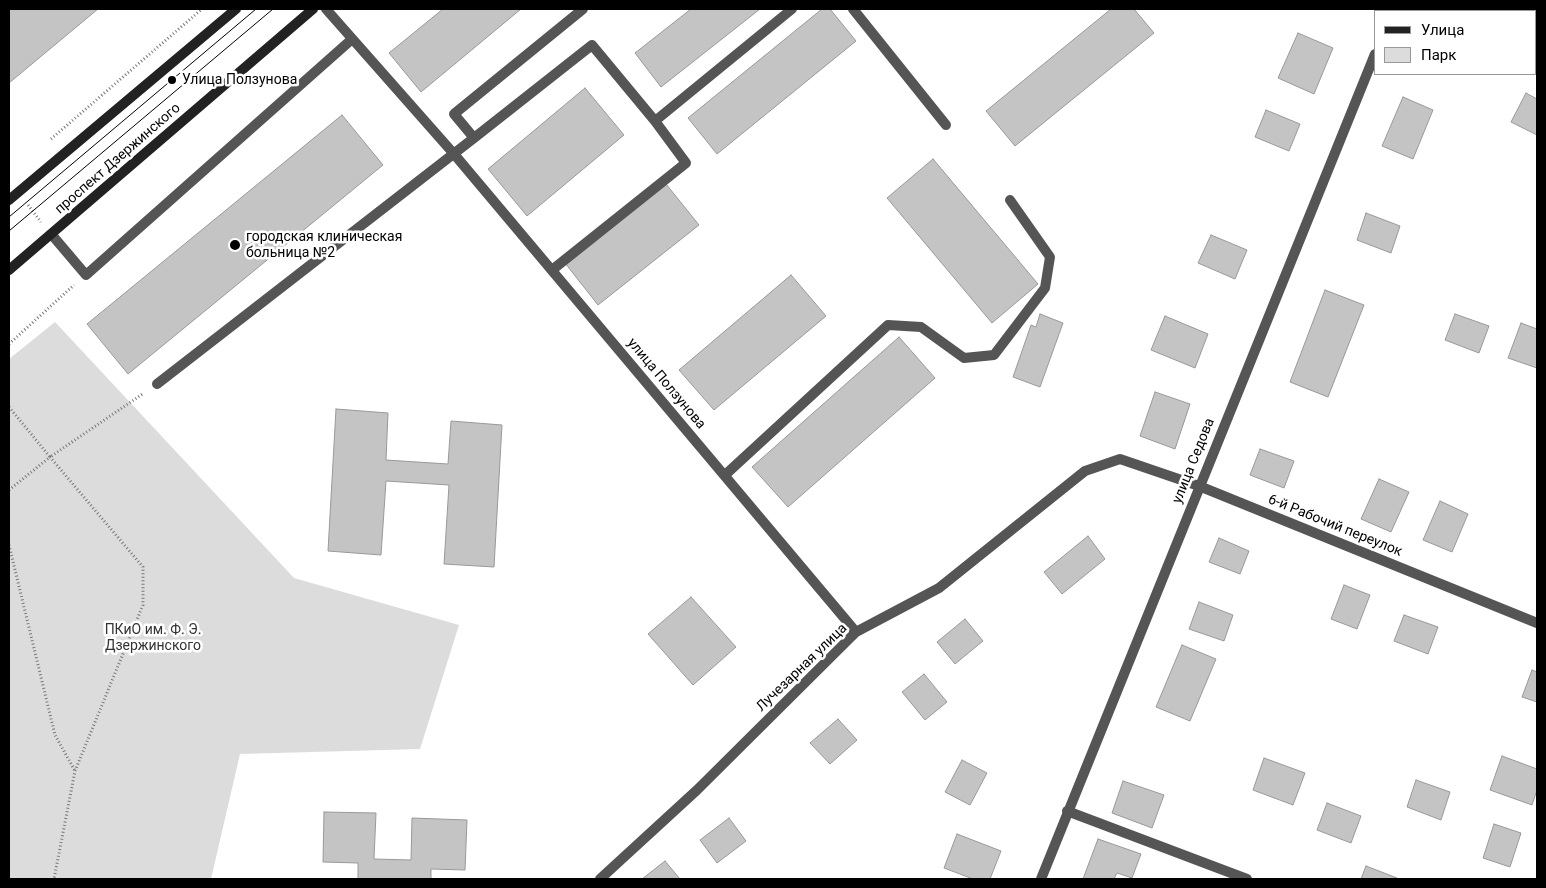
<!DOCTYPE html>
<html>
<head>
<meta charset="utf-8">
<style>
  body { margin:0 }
  #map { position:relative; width:1546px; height:888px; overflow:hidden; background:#fff; font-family:Roboto,sans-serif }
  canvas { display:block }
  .frame { position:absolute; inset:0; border:10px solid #000; pointer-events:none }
  .legend { position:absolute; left:1374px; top:10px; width:162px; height:65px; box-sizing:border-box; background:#fff; border:1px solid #999; margin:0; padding:6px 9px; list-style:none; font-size:15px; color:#000 }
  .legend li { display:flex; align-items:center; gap:10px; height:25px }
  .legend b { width:25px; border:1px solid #999 }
</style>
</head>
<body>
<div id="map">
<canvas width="1546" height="888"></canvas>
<div class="frame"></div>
<ul class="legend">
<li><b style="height:6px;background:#222"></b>Улица</li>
<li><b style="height:14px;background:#dcdcdc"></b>Парк</li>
</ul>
</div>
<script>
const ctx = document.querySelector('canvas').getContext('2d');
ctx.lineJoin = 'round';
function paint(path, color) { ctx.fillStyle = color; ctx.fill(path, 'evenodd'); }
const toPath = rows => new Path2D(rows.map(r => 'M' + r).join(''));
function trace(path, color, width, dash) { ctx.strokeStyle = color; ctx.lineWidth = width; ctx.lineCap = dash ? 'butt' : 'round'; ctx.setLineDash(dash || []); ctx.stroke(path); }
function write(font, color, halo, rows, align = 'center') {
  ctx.font = font + ' Roboto,sans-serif'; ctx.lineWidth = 5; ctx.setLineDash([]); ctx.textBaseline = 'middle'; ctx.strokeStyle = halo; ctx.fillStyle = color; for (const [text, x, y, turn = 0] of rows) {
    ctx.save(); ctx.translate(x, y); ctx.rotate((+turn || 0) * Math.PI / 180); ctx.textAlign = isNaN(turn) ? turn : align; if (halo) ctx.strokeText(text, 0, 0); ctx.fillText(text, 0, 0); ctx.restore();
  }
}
paint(toPath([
  [55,322,294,578,459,625,420,749,240,754,211,879,9,879,9,359]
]), '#dcdcdc');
const building = toPath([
  [9,9,98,9,9,83,9,9],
  [443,9,521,9,421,92,389,53,443,9],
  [691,9,760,9,661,87,635,53,691,9],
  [822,9,830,9,856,41,717,154,688,118,822,9],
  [1111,9,1134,9,1154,33,1015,146,986,111,1111,9],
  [1298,33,1333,48,1314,94,1278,78,1298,33],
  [585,88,624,135,527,216,488,169,585,88],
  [1526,93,1537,99,1537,135,1511,122,1526,93],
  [1403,97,1433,110,1413,159,1382,146,1403,97],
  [1266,110,1300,124,1289,151,1255,137,1266,110],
  [342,115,383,165,128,374,87,324,342,115],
  [933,159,1038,284,992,323,887,198,933,159],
  [666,184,699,225,598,305,565,263,666,184],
  [1366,213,1400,226,1391,253,1357,240,1366,213],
  [1211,235,1247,250,1235,279,1198,263,1211,235],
  [791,275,826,316,714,410,679,370,791,275],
  [1325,290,1364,305,1328,397,1290,382,1325,290],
  [1040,314,1063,323,1040,387,1013,377,1031,325,1036,327,1040,314],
  [1455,314,1489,326,1479,353,1445,340,1455,314],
  [1165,316,1208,334,1195,368,1151,350,1165,316],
  [1521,323,1537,329,1537,368,1508,358,1521,323],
  [899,337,935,378,788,507,752,467,899,337],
  [1155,392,1190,404,1175,449,1140,436,1155,392],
  [336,409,388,413,386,460,448,464,451,421,502,425,494,567,444,564,449,485,386,481,381,555,328,551,336,409],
  [1260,449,1294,461,1284,488,1250,475,1260,449],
  [1379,479,1409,492,1391,532,1361,519,1379,479],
  [1440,501,1468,514,1452,552,1423,540,1440,501],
  [1088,536,1105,559,1062,594,1044,572,1088,536],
  [1219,538,1249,551,1240,574,1209,562,1219,538],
  [1344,585,1370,595,1357,629,1331,619,1344,585],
  [691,597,736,647,693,685,648,634,691,597],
  [1199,602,1233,615,1224,641,1189,629,1199,602],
  [1404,615,1438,627,1428,654,1394,641,1404,615],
  [965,619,983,641,955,664,937,642,965,619],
  [1182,645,1216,659,1190,721,1156,707,1182,645],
  [1532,670,1537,672,1537,702,1522,697,1532,670],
  [924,674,947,702,925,720,902,692,924,674],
  [838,719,857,740,830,764,810,743,838,719],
  [1502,756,1537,769,1537,790,1532,805,1490,790,1502,756],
  [1264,758,1305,773,1293,805,1253,790,1264,758],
  [962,760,987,773,970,805,945,792,962,760],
  [1416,780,1450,792,1441,820,1407,807,1416,780],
  [1123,781,1164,795,1152,828,1112,813,1123,781],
  [1327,803,1361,816,1351,843,1317,830,1327,803],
  [324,812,376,813,374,859,411,860,412,818,467,820,465,870,431,869,431,879,358,879,358,863,323,862,324,812],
  [729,818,746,841,717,863,700,840,729,818],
  [1494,824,1521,833,1510,867,1483,858,1494,824],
  [957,834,1001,851,990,879,973,879,944,868,957,834],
  [1098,839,1141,854,1132,878,1117,873,1114,879,1083,879,1098,839],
  [665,861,680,879,642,879,665,861],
  [1366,866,1397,878,1397,879,1361,879,1366,866]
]);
paint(building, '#c4c4c4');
trace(building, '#999', 1);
trace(toPath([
  [51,139,202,9],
  [28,205,41,222],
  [9,344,74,285],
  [9,407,50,457,144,393],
  [9,490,50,457,143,567,143,605,75,771,54,879],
  [9,545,55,735,75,771]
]), '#777', 3, [1, 2.5]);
trace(toPath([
  [326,9,454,154],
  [853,9,946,125],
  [655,121,792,9],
  [474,138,592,45,655,121,686,163,552,270],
  [52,235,86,275,351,40],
  [157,384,474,138,454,114,583,9],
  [725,475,888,325,921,327,964,358,994,355,1045,288,1050,257,1010,200],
  [1067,811,1247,879]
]), '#555', 10);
trace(toPath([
  [1392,11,1393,9],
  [454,154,856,632],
  [600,879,697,790,856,632,939,588,1085,471,1120,459,1199,486,1537,623],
  [1041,879,1375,54]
]), '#555', 10);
trace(toPath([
  [9,200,236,9],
  [9,270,313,9]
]), '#222', 10);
trace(toPath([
  [9,217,256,9],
  [9,231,273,9]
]), '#000', 1);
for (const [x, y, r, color] of [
  [172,80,5,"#000"],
  [235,245,6,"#000"]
]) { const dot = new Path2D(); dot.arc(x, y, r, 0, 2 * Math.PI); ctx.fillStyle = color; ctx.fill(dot); trace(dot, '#fff', 2); }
write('14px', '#000', '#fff', [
  ["Улица Ползунова",182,80],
  ["городская клиническая",246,237],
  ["больница №2",246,253]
], 'left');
write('14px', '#000', '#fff', [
  ["проспект Дзержинского",118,159,-41],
  ["улица Ползунова",666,384,50],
  ["улица Седова",1194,461,-68],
  ["6-й Рабочий переулок",1335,526,22],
  ["Лучезарная улица",802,668,-44]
]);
write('14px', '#333', '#fff', [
  ["ПКиО им. Ф. Э.",153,630],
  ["Дзержинского",153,646]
]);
</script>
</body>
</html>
